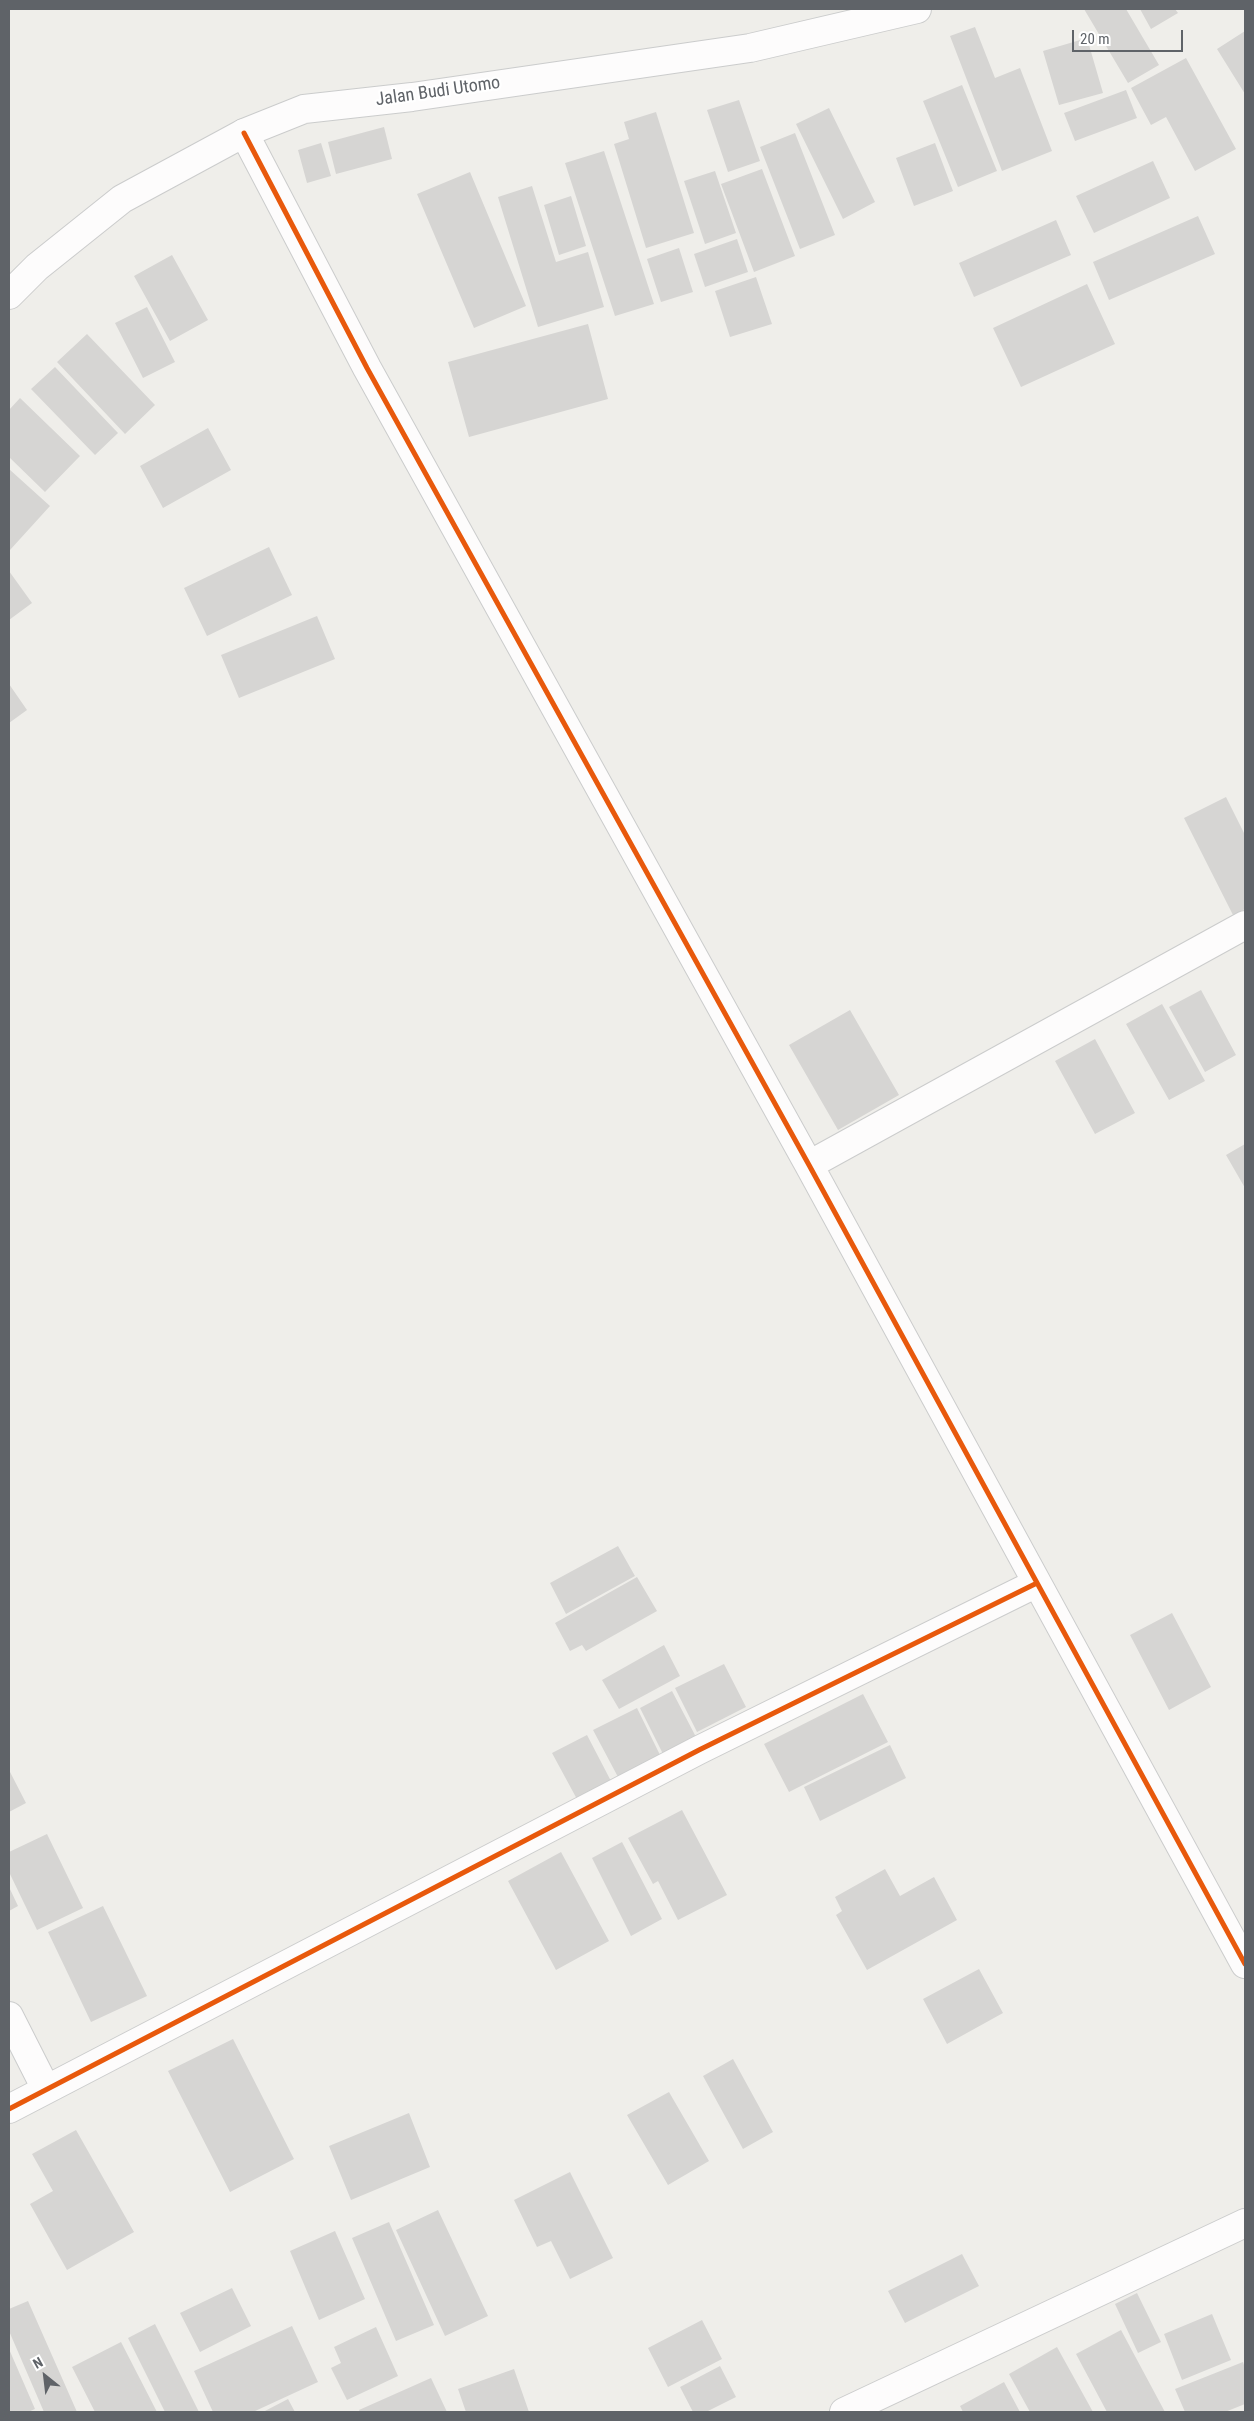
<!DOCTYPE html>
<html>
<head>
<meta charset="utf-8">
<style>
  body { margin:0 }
  #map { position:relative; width:1254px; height:2421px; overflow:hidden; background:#efeeea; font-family:"Roboto Condensed",sans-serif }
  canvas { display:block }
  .frame { position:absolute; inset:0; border:10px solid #5f6368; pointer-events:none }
  .north { position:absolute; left:20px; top:2351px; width:50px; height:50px; -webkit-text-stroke:4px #fff; paint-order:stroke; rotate:331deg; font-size:14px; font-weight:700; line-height:20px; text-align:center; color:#5f6368 }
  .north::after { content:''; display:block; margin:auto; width:18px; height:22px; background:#5f6368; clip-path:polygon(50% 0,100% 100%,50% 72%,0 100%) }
  .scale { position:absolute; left:1072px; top:30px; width:111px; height:22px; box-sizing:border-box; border:2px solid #5f6368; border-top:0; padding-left:6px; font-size:15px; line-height:18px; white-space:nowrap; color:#5f6368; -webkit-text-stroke:4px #fff; paint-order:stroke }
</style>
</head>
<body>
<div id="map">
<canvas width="1254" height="2421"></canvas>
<div class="frame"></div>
<div class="north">N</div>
<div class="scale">20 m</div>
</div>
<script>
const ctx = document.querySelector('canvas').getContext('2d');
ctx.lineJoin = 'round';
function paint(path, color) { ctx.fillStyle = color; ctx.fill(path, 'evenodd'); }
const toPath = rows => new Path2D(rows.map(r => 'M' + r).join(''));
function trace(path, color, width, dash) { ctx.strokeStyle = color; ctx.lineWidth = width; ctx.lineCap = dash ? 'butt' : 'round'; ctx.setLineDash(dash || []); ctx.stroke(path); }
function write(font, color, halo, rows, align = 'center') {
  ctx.font = font + ' "Roboto Condensed",sans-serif'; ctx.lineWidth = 4.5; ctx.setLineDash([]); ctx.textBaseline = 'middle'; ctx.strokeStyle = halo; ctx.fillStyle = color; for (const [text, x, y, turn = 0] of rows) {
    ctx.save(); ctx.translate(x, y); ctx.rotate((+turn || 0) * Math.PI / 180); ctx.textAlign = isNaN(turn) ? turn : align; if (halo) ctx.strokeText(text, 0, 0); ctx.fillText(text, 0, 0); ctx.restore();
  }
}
paint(toPath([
  [1084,9,1126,9,1159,65,1128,83],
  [1140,9,1175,9,1178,13,1151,29],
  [975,27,995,78,1020,68,1052,151,1002,171,950,36],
  [1245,31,1245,94,1217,49],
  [1087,38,1103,93,1059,105,1043,51],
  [1186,58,1236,149,1195,171,1166,117,1151,125,1131,88],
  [962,85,997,171,958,187,923,101],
  [1126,90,1137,118,1075,141,1064,113],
  [739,100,760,161,728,172,707,110],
  [829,108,875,202,843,219,796,124],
  [656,112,694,233,646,248,614,144,629,139,624,122],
  [384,127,392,159,336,174,328,142],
  [795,133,835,235,800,249,760,147],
  [321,143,331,176,307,183,298,150],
  [935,143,953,191,914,206,896,158],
  [604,151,654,304,615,316,565,163],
  [1153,161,1170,198,1094,233,1076,196],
  [762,169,795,256,754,272,721,184],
  [715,171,736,233,705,244,684,181],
  [470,172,526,306,474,328,417,194],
  [532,186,556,262,588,252,604,307,538,327,498,197],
  [571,196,586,246,559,255,544,205],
  [1198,216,1215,254,1109,300,1093,262],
  [1056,220,1071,255,974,297,959,263],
  [737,239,748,272,705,287,694,254],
  [679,248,693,292,661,302,647,259],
  [172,255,208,320,170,341,134,276],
  [756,277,772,324,730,337,715,291],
  [1087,284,1115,344,1021,387,993,328],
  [147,307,175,362,143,378,115,323],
  [588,324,608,399,469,437,448,362],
  [87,334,155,405,125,434,57,362],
  [55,367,118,433,95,455,31,389],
  [20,398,80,456,45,492,9,457,9,410],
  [208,428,231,470,163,508,140,466],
  [9,469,50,506,10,550,9,549],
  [269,547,292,595,207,636,184,588],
  [9,571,32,603,9,620],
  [317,616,335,659,239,698,221,655],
  [9,684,27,710,9,723],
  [1226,797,1245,835,1245,909,1233,915,1184,818],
  [1201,990,1236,1055,1205,1072,1169,1007],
  [1162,1004,1205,1081,1169,1100,1126,1024],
  [850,1010,899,1095,838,1130,789,1045],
  [1095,1039,1135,1113,1095,1134,1055,1061],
  [1245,1144,1245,1188,1226,1155],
  [618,1546,635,1576,566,1614,550,1583],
  [637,1577,657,1611,586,1651,582,1645,570,1651,555,1623],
  [1172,1613,1211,1687,1169,1710,1130,1635],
  [664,1645,680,1676,619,1709,602,1680],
  [724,1664,746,1707,697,1732,675,1688],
  [672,1691,696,1737,663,1754,640,1708],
  [863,1694,888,1742,789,1792,764,1744],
  [637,1708,660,1755,618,1777,593,1730],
  [587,1735,612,1783,578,1801,552,1753],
  [890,1745,906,1778,820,1821,804,1787],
  [9,1770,26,1803,9,1812],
  [682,1810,727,1895,678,1920,658,1881,653,1884,628,1838],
  [47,1834,83,1908,37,1930,9,1872,9,1852],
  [622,1842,662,1919,631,1936,592,1858],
  [561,1852,609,1941,556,1970,508,1881],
  [885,1869,900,1896,934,1877,957,1920,867,1970,836,1915,842,1911,835,1897],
  [9,1887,18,1906,9,1911],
  [103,1906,147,1996,91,2022,48,1932],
  [979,1969,1003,2013,947,2044,923,1999],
  [233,2039,294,2159,230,2192,168,2071],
  [733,2059,773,2132,743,2149,703,2076],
  [669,2092,709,2161,668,2185,627,2115],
  [409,2113,430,2167,351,2200,329,2146],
  [76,2130,134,2232,67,2270,30,2204,53,2191,32,2154],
  [570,2172,613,2258,570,2279,551,2241,537,2247,514,2200],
  [438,2210,488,2316,445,2336,396,2230],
  [389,2222,434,2325,396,2341,352,2238],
  [335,2231,365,2299,319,2320,290,2251],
  [962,2254,979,2286,905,2323,888,2291],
  [232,2288,251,2326,200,2352,180,2313],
  [1137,2293,1161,2342,1138,2353,1115,2304],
  [28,2301,77,2412,44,2412,9,2331,9,2309],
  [1212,2314,1231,2360,1182,2380,1164,2334],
  [702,2320,722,2359,668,2387,648,2348],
  [155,2324,199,2412,165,2412,128,2338],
  [292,2326,318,2382,253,2412,213,2412,194,2371],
  [376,2327,398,2376,347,2400,331,2368,341,2363,334,2347],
  [1121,2330,1165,2412,1107,2412,1076,2354],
  [121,2342,157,2412,95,2412,72,2367],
  [1057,2347,1093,2412,1030,2412,1009,2374],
  [9,2349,35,2409,28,2412,9,2412],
  [1243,2362,1245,2368,1245,2404,1225,2412,1185,2412,1175,2389],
  [720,2366,736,2397,706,2412,693,2412,680,2387],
  [514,2369,529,2412,466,2412,458,2389],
  [431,2378,447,2412,360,2412,359,2410],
  [1004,2382,1020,2412,963,2412,960,2406],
  [288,2399,295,2412,263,2412]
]), '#d6d5d3');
const minor = toPath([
  [244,133,367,368,809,1165,1245,1964],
  [809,1165,1245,925],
  [9,2016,46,2089],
  [9,2109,699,1750,1037,1583],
  [844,2412,1245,2223]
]);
const tertiary = toPath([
  [9,295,37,267,122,199,244,133,304,109,412,97,750,48,917,9]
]);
trace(minor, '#cbcccc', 30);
trace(tertiary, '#cbcccc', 30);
trace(minor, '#fdfcfc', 28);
trace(tertiary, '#fdfcfc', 28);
trace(toPath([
  [244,133,367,368,809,1165,1245,1964],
  [9,2109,699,1750,1037,1583]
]), '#e8590c', 5);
write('18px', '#5f6368', '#fff', [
  ["Jalan Budi Utomo",438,92,-8]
]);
</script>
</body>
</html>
